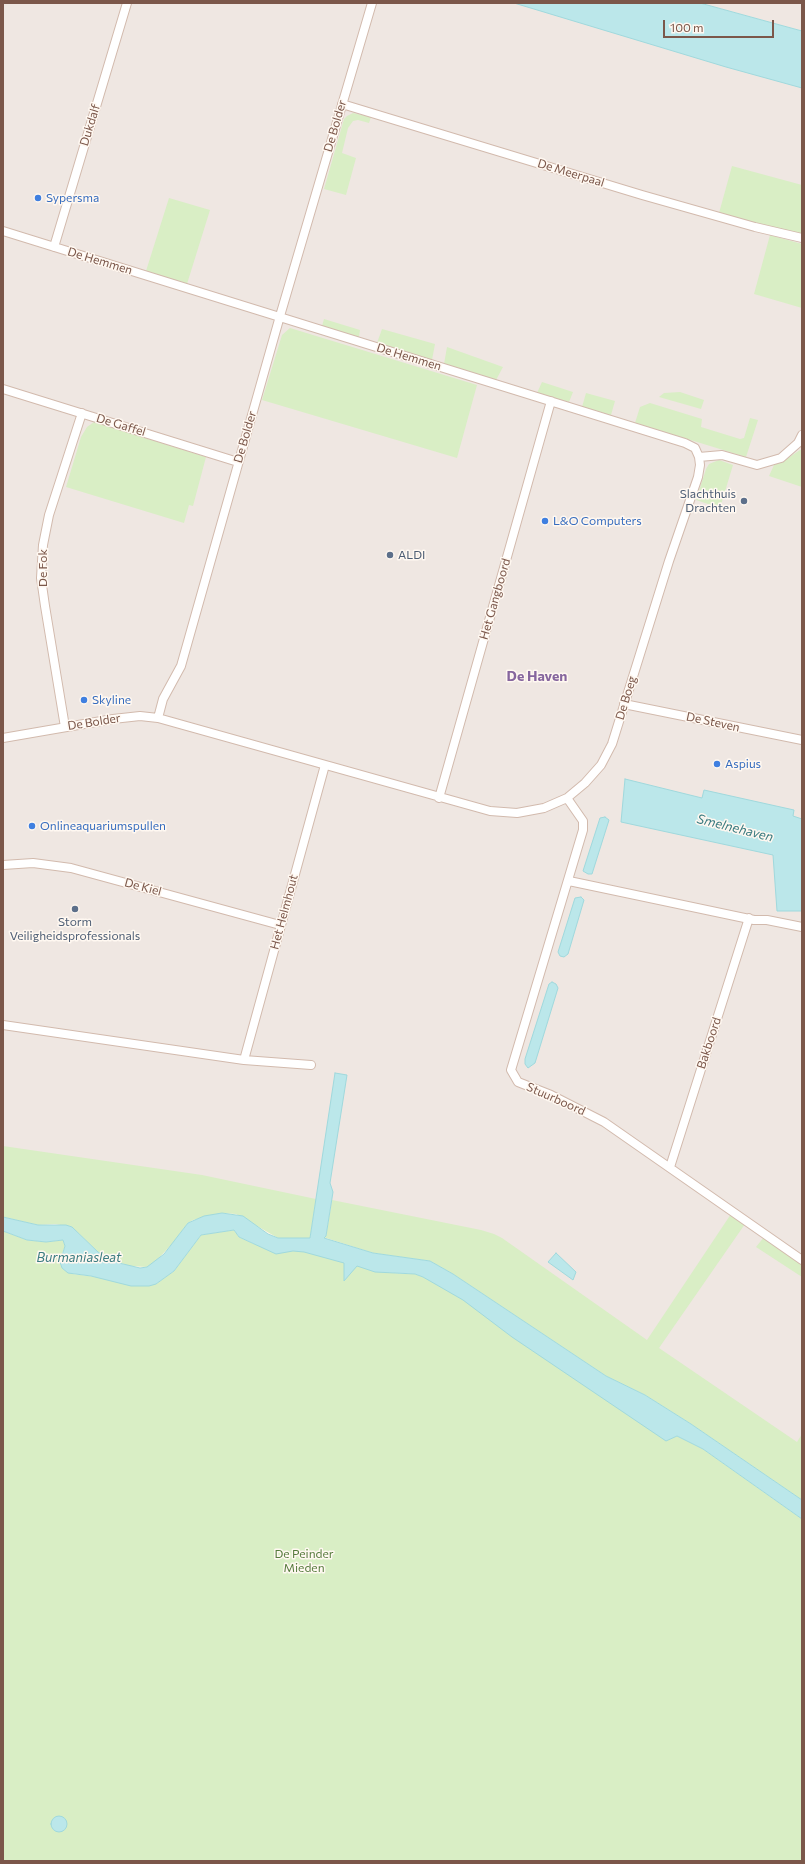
<!DOCTYPE html>
<html>
<head>
<meta charset="utf-8">
<style>
  body { margin:0 }
  #map { position:relative; width:805px; height:1864px; overflow:hidden; background:#fef4e9; font-family:Commissioner,sans-serif }
  canvas { display:block }
  .frame { position:absolute; inset:0; border:4px solid #7b574a; pointer-events:none }
  .scale { position:absolute; left:663px; top:20px; width:111px; height:18px; box-sizing:border-box; border:2px solid #7b574a; border-top:0; padding-left:5px; font-size:12px; line-height:14px; white-space:nowrap; color:#7b574a; -webkit-text-stroke:3px #fff8f1; paint-order:stroke }
</style>
</head>
<body>
<div id="map">
<canvas width="805" height="1864"></canvas>
<div class="frame"></div>
<div class="scale">100 m</div>
</div>
<script>
const ctx = document.querySelector('canvas').getContext('2d');
ctx.lineJoin = 'round';
function paint(path, color) { ctx.fillStyle = color; ctx.fill(path, 'evenodd'); }
const toPath = rows => new Path2D(rows.map(r => 'M' + r).join(''));
function trace(path, color, width, dash) { ctx.strokeStyle = color; ctx.lineWidth = width; ctx.lineCap = dash ? 'butt' : 'round'; ctx.setLineDash(dash || []); ctx.stroke(path); }
function write(font, color, halo, rows, align = 'center') {
  ctx.font = font + ' Commissioner,sans-serif'; ctx.lineWidth = 3; ctx.setLineDash([]); ctx.textBaseline = 'middle'; ctx.strokeStyle = halo; ctx.fillStyle = color; for (const [text, x, y, turn = 0] of rows) {
    ctx.save(); ctx.translate(x, y); ctx.rotate((+turn || 0) * Math.PI / 180); ctx.textAlign = isNaN(turn) ? turn : align; if (halo) ctx.strokeText(text, 0, 0); ctx.fillText(text, 0, 0); ctx.restore();
  }
}
paint(toPath([
  [3,3,533,3,802,74,802,1459,484,1243,236,1187,3,1157],
  [700,3,802,3,802,31,780,25]
]), '#efe7e2');
paint(toPath([
  [353,113,371,117,369,123,358,120,353,121,348,128,342,153,356,158,346,195,324,189,344,119,347,116],
  [732,166,802,185,802,235,719,213],
  [169,198,210,210,187,284,146,271],
  [770,235,802,244,802,308,754,294],
  [324,319,360,330,359,337,322,326],
  [290,328,477,385,457,458,262,400,282,335],
  [382,329,435,344,432,360,377,343],
  [447,347,503,367,496,380,444,364],
  [542,382,573,392,569,402,537,393],
  [680,392,704,400,701,409,659,397,664,393],
  [586,393,615,401,611,415,582,407],
  [650,403,702,419,701,427,740,439,744,438,750,418,758,420,746,457,635,423,640,407],
  [94,422,206,457,193,506,189,505,184,523,66,487,81,437,87,427],
  [800,450,802,450,802,487,769,476,774,465,788,458],
  [719,460,733,465,720,508,696,500,706,469,709,464],
  [3,1146,202,1175,316,1199,310,1238,278,1238,236,1214,222,1213,193,1220,188,1223,174,1242,153,1264,147,1267,129,1266,110,1259,98,1252,72,1227,55,1224,38,1225,3,1217],
  [332,1200,481,1230,494,1234,502,1238,647,1340,731,1214,745,1224,659,1348,797,1442,802,1434,802,1500,691,1424,645,1395,606,1376,453,1274,430,1261,373,1253,323,1237,326,1236],
  [234,1230,239,1237,254,1244,289,1247,393,1273,415,1274,449,1287,669,1439,677,1436,703,1449,802,1519,802,1861,3,1861,3,1231,27,1240,46,1242,63,1240,65,1246,60,1259,62,1268,73,1274,156,1284,174,1271,201,1235],
  [764,1237,802,1264,802,1277,756,1247]
]), '#d9eec5');
const water = toPath([
  [514,3,700,3,780,25,802,31,802,88,726,67,514,3],
  [625,779,702,798,704,790,794,810,793,816,802,819,802,911,777,911,773,855,621,822,625,779],
  [605,817,609,820,592,874,588,874,583,871,600,818,605,817],
  [581,897,584,900,568,954,564,957,560,956,558,952,575,898,581,897],
  [552,982,556,984,558,988,535,1063,528,1068,525,1064,525,1059,549,984,552,982],
  [335,1073,347,1075,330,1183,333,1192,326,1236,324,1238,373,1253,430,1261,453,1274,606,1376,645,1395,691,1424,802,1500,802,1519,703,1449,677,1436,666,1441,512,1337,463,1300,423,1277,415,1274,375,1272,357,1266,344,1281,344,1263,304,1252,293,1251,276,1254,239,1237,234,1230,201,1235,174,1271,156,1284,149,1286,131,1286,91,1276,68,1273,62,1268,60,1262,65,1246,63,1240,46,1242,27,1240,3,1231,3,1217,38,1225,66,1225,72,1227,98,1252,119,1263,140,1268,147,1267,164,1254,188,1223,204,1216,222,1213,243,1216,268,1234,278,1238,310,1238,335,1073],
  [556,1253,576,1272,573,1280,548,1262,556,1253],
  '51 1824a8 8 0 1 1 16 0a8 8 0 1 1-16 0Z'
]);
paint(water, '#bbe7ea');
trace(water, '#a0d9dd', 1);
const minor = toPath([
  [342,104,642,195,755,227,802,238],
  [3,231,685,443,695,448,699,457,722,455,757,465,781,458,798,443,802,435],
  [54,247,127,3],
  [3,389,238,462],
  [624,704,802,740],
  [158,718,490,811,517,813,544,808,567,798,585,783,601,765,612,744,669,561,698,477,700,465,699,457],
  [65,727,45,606,41,578,43,545,49,515,82,413],
  [3,738,113,719,140,716,158,718,163,699,181,666,280,316,372,3],
  [439,798,551,401],
  [567,798,583,821,583,830,511,1070,518,1082,551,1095,604,1122,802,1260],
  [3,865,33,863,71,868,280,925],
  [569,881,754,920,767,920,802,927],
  [3,1025,244,1060,311,1065],
  [244,1060,325,765],
  [670,1167,749,918]
]);
trace(minor, '#d2baad', 10);
trace(minor, '#fff', 8);
for (const [x, y, r, color] of [
  [38,198,4,"#3f7fe0"],
  [744,501,4,"#5c6f8a"],
  [545,521,4,"#3f7fe0"],
  [390,555,4,"#5c6f8a"],
  [84,700,4,"#3f7fe0"],
  [717,764,4,"#3f7fe0"],
  [32,826,4,"#3f7fe0"],
  [75,909,4,"#5c6f8a"]
]) { const dot = new Path2D(); dot.arc(x, y, r, 0, 2 * Math.PI); ctx.fillStyle = color; ctx.fill(dot); trace(dot, '#fff8f1', 1.5); }
write('12px', '#7b574a', '#fff8f1', [
  ["Dukdalf",90,125,-73],
  ["De Bolder",335,126,-74],
  ["De Meerpaal",571,173,17],
  ["De Hemmen",100,261,17],
  ["De Hemmen",409,357,17],
  ["De Gaffel",121,425,17],
  ["De Bolder",245,437,-74],
  ["De Fok",43,568,-90],
  ["Het Gangboord",495,599,-74],
  ["De Boeg",626,698,-73],
  ["De Bolder",94,722,-9],
  ["De Steven",713,722,12],
  ["De Kiel",143,887,15],
  ["Het Helmhout",284,912,-75],
  ["Bakboord",709,1043,-72],
  ["Stuurboord",556,1099,24]
]);
write('12px', '#366cbe', '#fff8f1', [
  ["Sypersma",46,198],
  ["L&O Computers",553,521],
  ["Skyline",92,700],
  ["Aspius",725,764],
  ["Onlineaquariumspullen",40,826]
], 'left');
write('12px', '#4e5e75', '#fff8f1', [
  ["Slachthuis",736,494],
  ["Drachten",736,508],
  ["ALDI",398,555,"left"],
  ["Storm",75,922,"center"],
  ["Veiligheidsprofessionals",75,936,"center"]
], 'right');
write('12px', '#567b3d', '#fff8f1', [
  ["De Peinder",304,1554],
  ["Mieden",304,1568]
]);
write('italic 13px', '#3b7c81', '#fff8f1', [
  ["Smelnehaven",735,828,14],
  ["Burmaniasleat",79,1258]
]);
write('bold 14px', '#86669e', '#fff8f1', [
  ["De Haven",537,676]
]);
</script>
</body>
</html>
